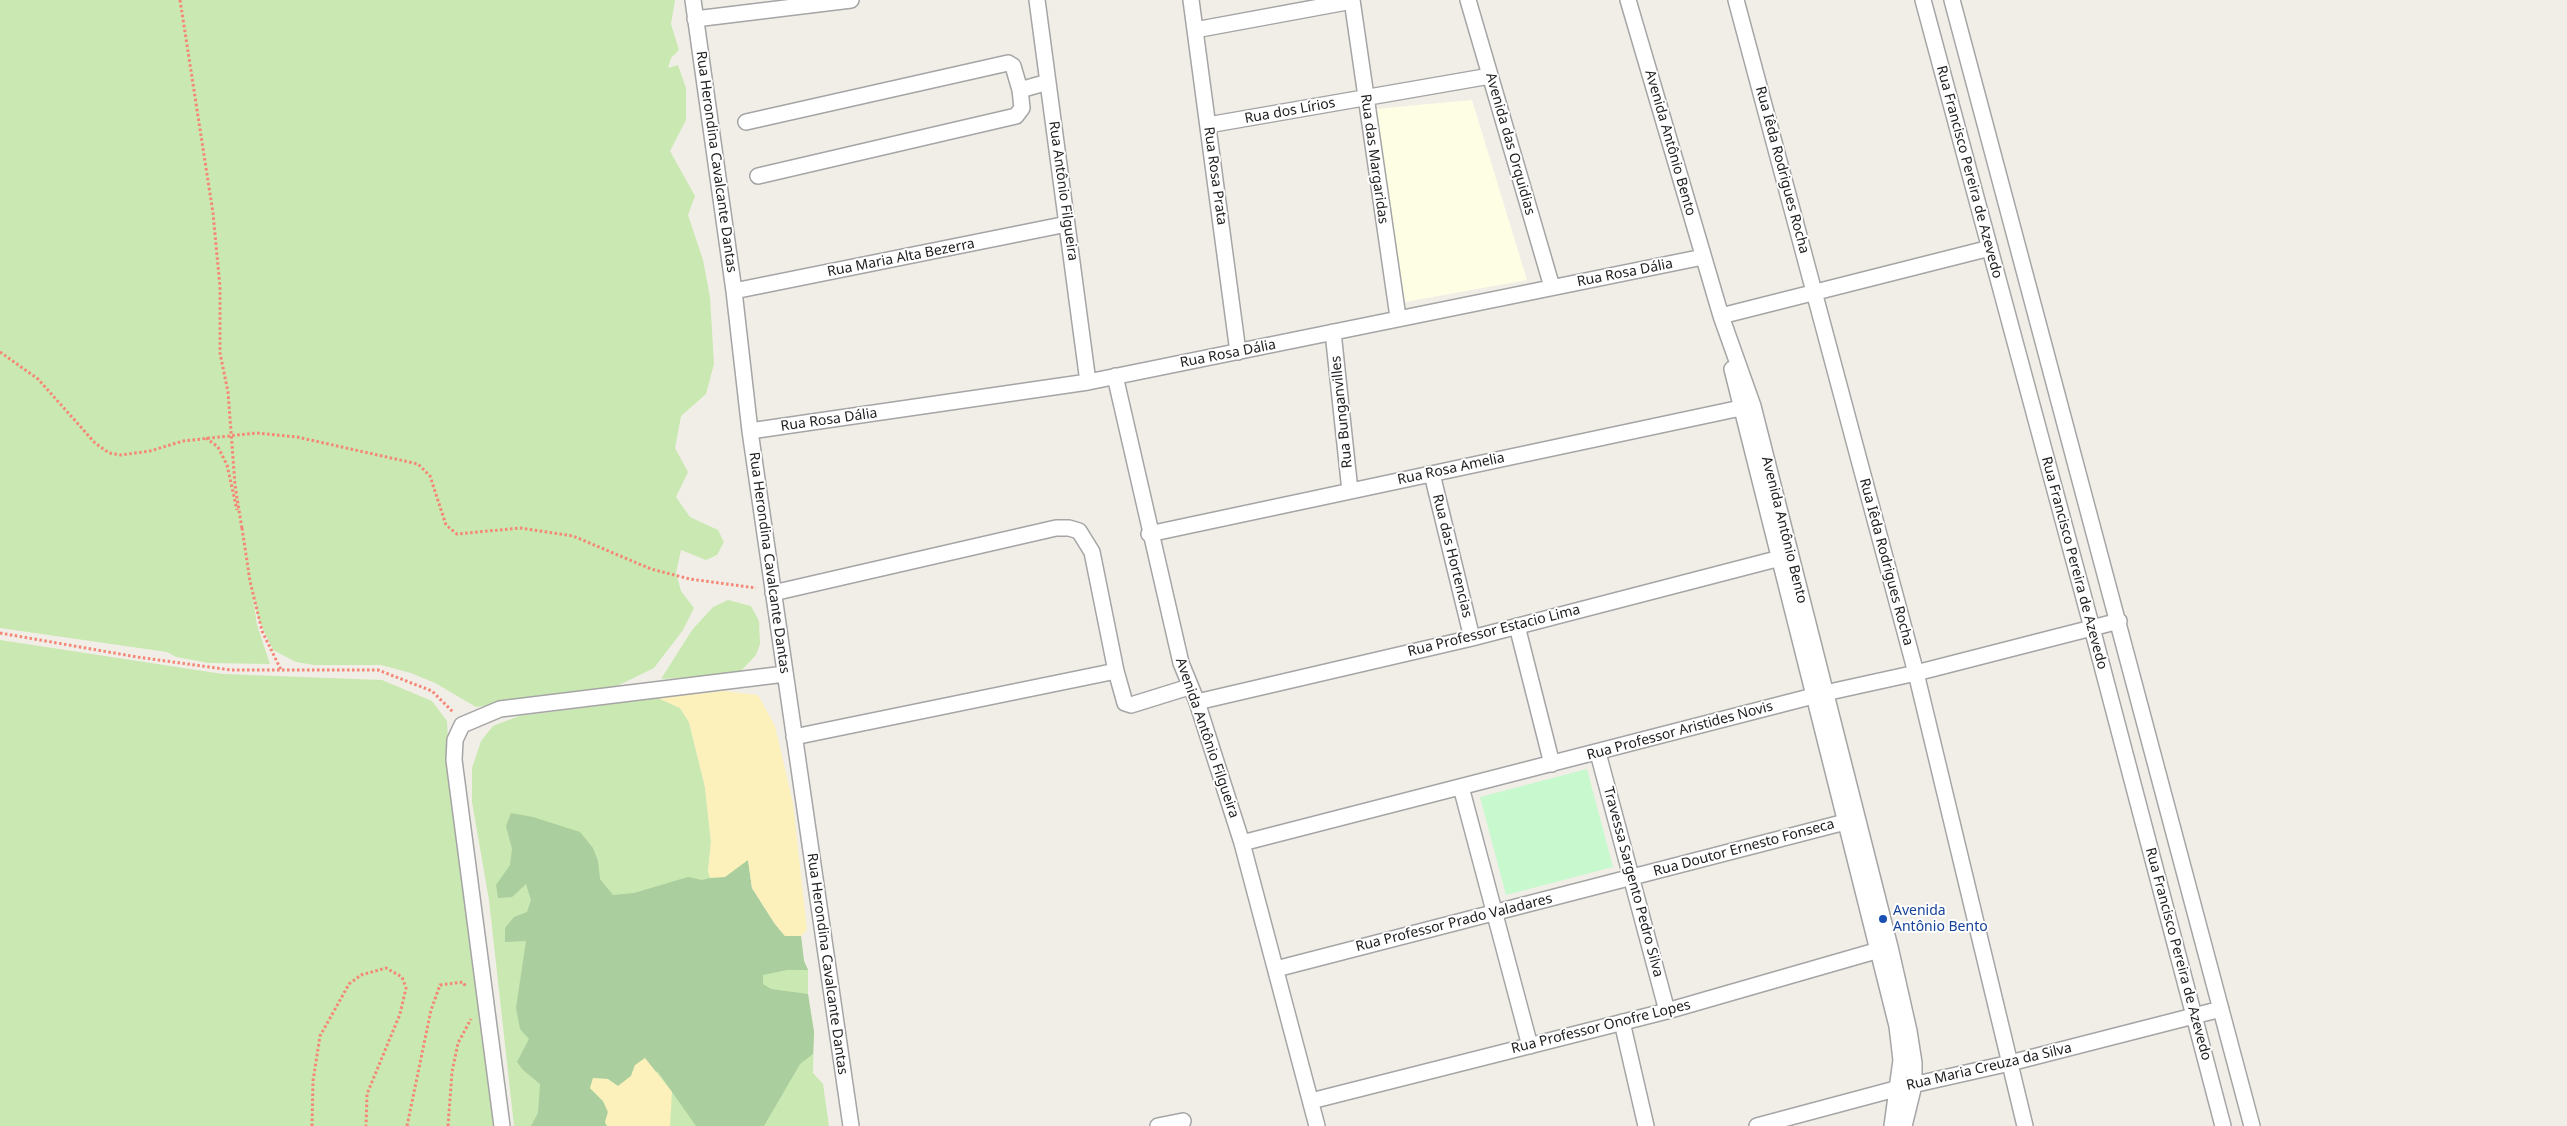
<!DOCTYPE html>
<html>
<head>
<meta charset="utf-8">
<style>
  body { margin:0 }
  canvas { display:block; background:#f1eee8 }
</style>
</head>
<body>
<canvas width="2567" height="1126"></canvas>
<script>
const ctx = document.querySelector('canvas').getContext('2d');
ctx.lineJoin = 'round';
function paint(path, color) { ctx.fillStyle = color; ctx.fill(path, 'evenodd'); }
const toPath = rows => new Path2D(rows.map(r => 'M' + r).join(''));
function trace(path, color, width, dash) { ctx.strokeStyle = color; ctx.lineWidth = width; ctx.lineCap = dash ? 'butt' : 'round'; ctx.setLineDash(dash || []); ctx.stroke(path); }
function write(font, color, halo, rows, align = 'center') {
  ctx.font = font + ' "Noto Sans",sans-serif'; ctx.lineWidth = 4; ctx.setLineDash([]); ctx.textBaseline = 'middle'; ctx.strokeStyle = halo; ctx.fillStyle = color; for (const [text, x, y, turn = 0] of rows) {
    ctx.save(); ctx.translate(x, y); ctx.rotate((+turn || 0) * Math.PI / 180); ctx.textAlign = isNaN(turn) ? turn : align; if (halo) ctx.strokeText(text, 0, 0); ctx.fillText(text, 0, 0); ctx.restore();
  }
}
paint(toPath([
  [1472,100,1527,280,1405,302,1364,110]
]), '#fdfee4');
paint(toPath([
  [0,0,675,0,671,24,679,50,671,58,668,68,678,65,686,88,686,120,670,151,695,196,688,215,703,260,710,297,714,364,706,394,681,416,675,448,688,472,676,497,690,517,718,530,724,542,717,555,706,560,681,550,676,573,681,591,694,608,683,630,654,668,615,687,476,707,435,683,411,673,381,665,314,665,296,662,273,650,258,618,252,590,257,625,270,664,209,663,176,657,167,652,0,628],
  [728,600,751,606,759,621,760,644,756,655,741,671,730,675,661,679,692,630,713,607],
  [0,640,223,674,382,680,432,701,447,721,448,742,498,1126,0,1126],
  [658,698,680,708,689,722,705,787,711,842,708,871,785,936,801,936,804,961,808,970,808,994,814,1032,813,1073,823,1084,829,1126,514,1126,489,900,472,802,472,768,481,741,493,726,519,716]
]), '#cae8b1');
paint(toPath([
  [511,813,533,817,580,832,593,848,598,861,600,879,613,895,634,893,688,877,702,880,710,878,748,859,752,888,775,924,785,936,801,936,804,961,808,970,787,970,763,975,763,984,771,989,808,994,814,1032,813,1054,800,1064,764,1126,696,1126,658,1072,635,1065,631,1076,618,1086,590,1088,603,1101,608,1112,605,1122,607,1126,531,1126,538,1113,540,1084,523,1070,517,1062,529,1039,520,1029,516,1008,526,941,505,942,505,928,514,917,527,912,531,900,526,884,512,897,498,898,496,885,510,865,512,849,506,826]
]), '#abce9f');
paint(toPath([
  [724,691,758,695,775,726,793,803,807,930,801,936,785,936,775,924,752,888,748,860,725,877,710,878,708,872,711,842,705,787,689,722,680,708,658,698],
  [645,1058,672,1092,670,1126,607,1126,605,1122,608,1112,603,1101,590,1088,593,1078,608,1079,618,1086,631,1076,635,1065]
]), '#fcf1bb');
paint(toPath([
  [1587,769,1613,867,1506,895,1480,797]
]), '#c8f8cd');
const minor = toPath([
  [693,0,734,291,750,431,851,1126],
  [1037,0,1088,382],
  [1191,0,1238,352],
  [1352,0,1398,317],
  [1468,0,1552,287],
  [1628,0,1721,316,1753,406,1890,947,1909,1031,1914,1063,1914,1085,1904,1126],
  [1736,0,1916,673,2025,1126],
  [1923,0,2092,628,2223,1126],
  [1952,0,2252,1126],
  [695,19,851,0],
  [1195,30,1352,1],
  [1020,90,1048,82],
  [746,122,1008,63,1013,66,1020,90,1022,108,1016,116,758,176],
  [1208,125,1490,76],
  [734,291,1067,224],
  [1721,316,1990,248],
  [1333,332,1350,491],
  [1732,369,1897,1026,1901,1060,1892,1126],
  [1115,376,1181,663,1197,702,1242,843,1317,1126],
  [750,431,1088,382,1703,257],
  [1432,474,1472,638],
  [1149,534,1750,406],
  [773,593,1056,528,1069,528,1079,531,1092,552,1116,671,1125,703,1131,705,1189,687],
  [1517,626,1552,764],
  [1197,702,1472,638,1788,556],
  [794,737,1116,671],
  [1598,753,1667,1011],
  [1461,787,1530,1046],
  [1242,843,1825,693,1916,673,2119,621],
  [1276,969,1853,820],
  [1622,1022,1646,1126],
  [1311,1101,1667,1011,1886,948],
  [502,1126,454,760,455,740,462,725,500,709,785,674],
  [1158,1126,1183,1121],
  [1757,1126,1899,1088,2010,1063,2221,1009]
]);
trace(minor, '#a5a5a5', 18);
trace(toPath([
  [180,0,213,213,220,287,220,353,228,392,235,485,242,529],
  [0,352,38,379,95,443,109,453,121,455,150,451,183,441,256,433,297,437,418,464,430,476,446,525,457,534,520,528,573,536,651,569,690,579,756,588],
  [206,438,218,447,227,465,237,510],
  [242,528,250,581,262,631,281,670],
  [0,633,137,657,231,670,378,670,432,691,453,712],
  [312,1126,313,1081,320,1036,349,984,361,975,386,968,402,977,406,988,400,1014,367,1094,366,1126],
  [407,1126,431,1010,440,985,463,982,466,987],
  [448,1126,452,1072,458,1043,471,1019]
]), '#f48776', 3, [2.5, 2.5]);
trace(minor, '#fff', 15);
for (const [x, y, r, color] of [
  [1883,919,5,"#1a4fb4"]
]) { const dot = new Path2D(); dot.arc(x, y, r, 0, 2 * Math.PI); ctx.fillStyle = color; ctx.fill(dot); trace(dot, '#fff', 2); }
write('14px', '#212121', '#fff', [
  ["Rua dos Lírios",1290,111,-10],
  ["Avenida Antônio Bento",1670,143,74],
  ["Avenida das Orquidias",1510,144,74],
  ["Rua das Margaridas",1374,159,82],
  ["Rua Herondina Cavalcante Dantas",716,162,82],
  ["Rua Iêda Rodrigues Rocha",1782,170,75],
  ["Rua Francisco Pereira de Azevedo",1969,172,75],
  ["Rua Rosa Prata",1215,176,82],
  ["Rua Antônio Filgueira",1063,191,82],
  ["Rua Maria Alta Bezerra",901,258,-11],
  ["Rua Rosa Dália",1625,273,-11],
  ["Rua Rosa Dália",1228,354,-11],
  ["Rua Bunganvilles",1342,412,-96],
  ["Rua Rosa Dália",829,420,-8],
  ["Rua Rosa Amelia",1451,469,-12],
  ["Avenida Antônio Bento",1784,530,76],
  ["Rua das Hortencias",1452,556,76],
  ["Rua Iêda Rodrigues Rocha",1886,562,75],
  ["Rua Herondina Cavalcante Dantas",769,563,82],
  ["Rua Francisco Pereira de Azevedo",2074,563,75],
  ["Rua Professor Estacio Lima",1494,631,-14],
  ["Rua Professor Aristides Novis",1680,731,-15],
  ["Avenida Antônio Filgueira",1207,738,71],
  ["Rua Doutor Ernesto Fonseca",1744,848,-15],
  ["Travessa Sargento Pedro Silva",1633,882,75],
  ["Rua Professor Prado Valadares",1454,923,-14],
  ["Rua Francisco Pereira de Azevedo",2178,954,75],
  ["Rua Herondina Cavalcante Dantas",827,964,82],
  ["Rua Professor Onofre Lopes",1601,1027,-14],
  ["Rua Maria Creuza da Silva",1989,1067,-13]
]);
write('14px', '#164399', '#fff', [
  ["Avenida",1893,911],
  ["Antônio Bento",1893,927]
], 'left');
</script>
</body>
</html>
